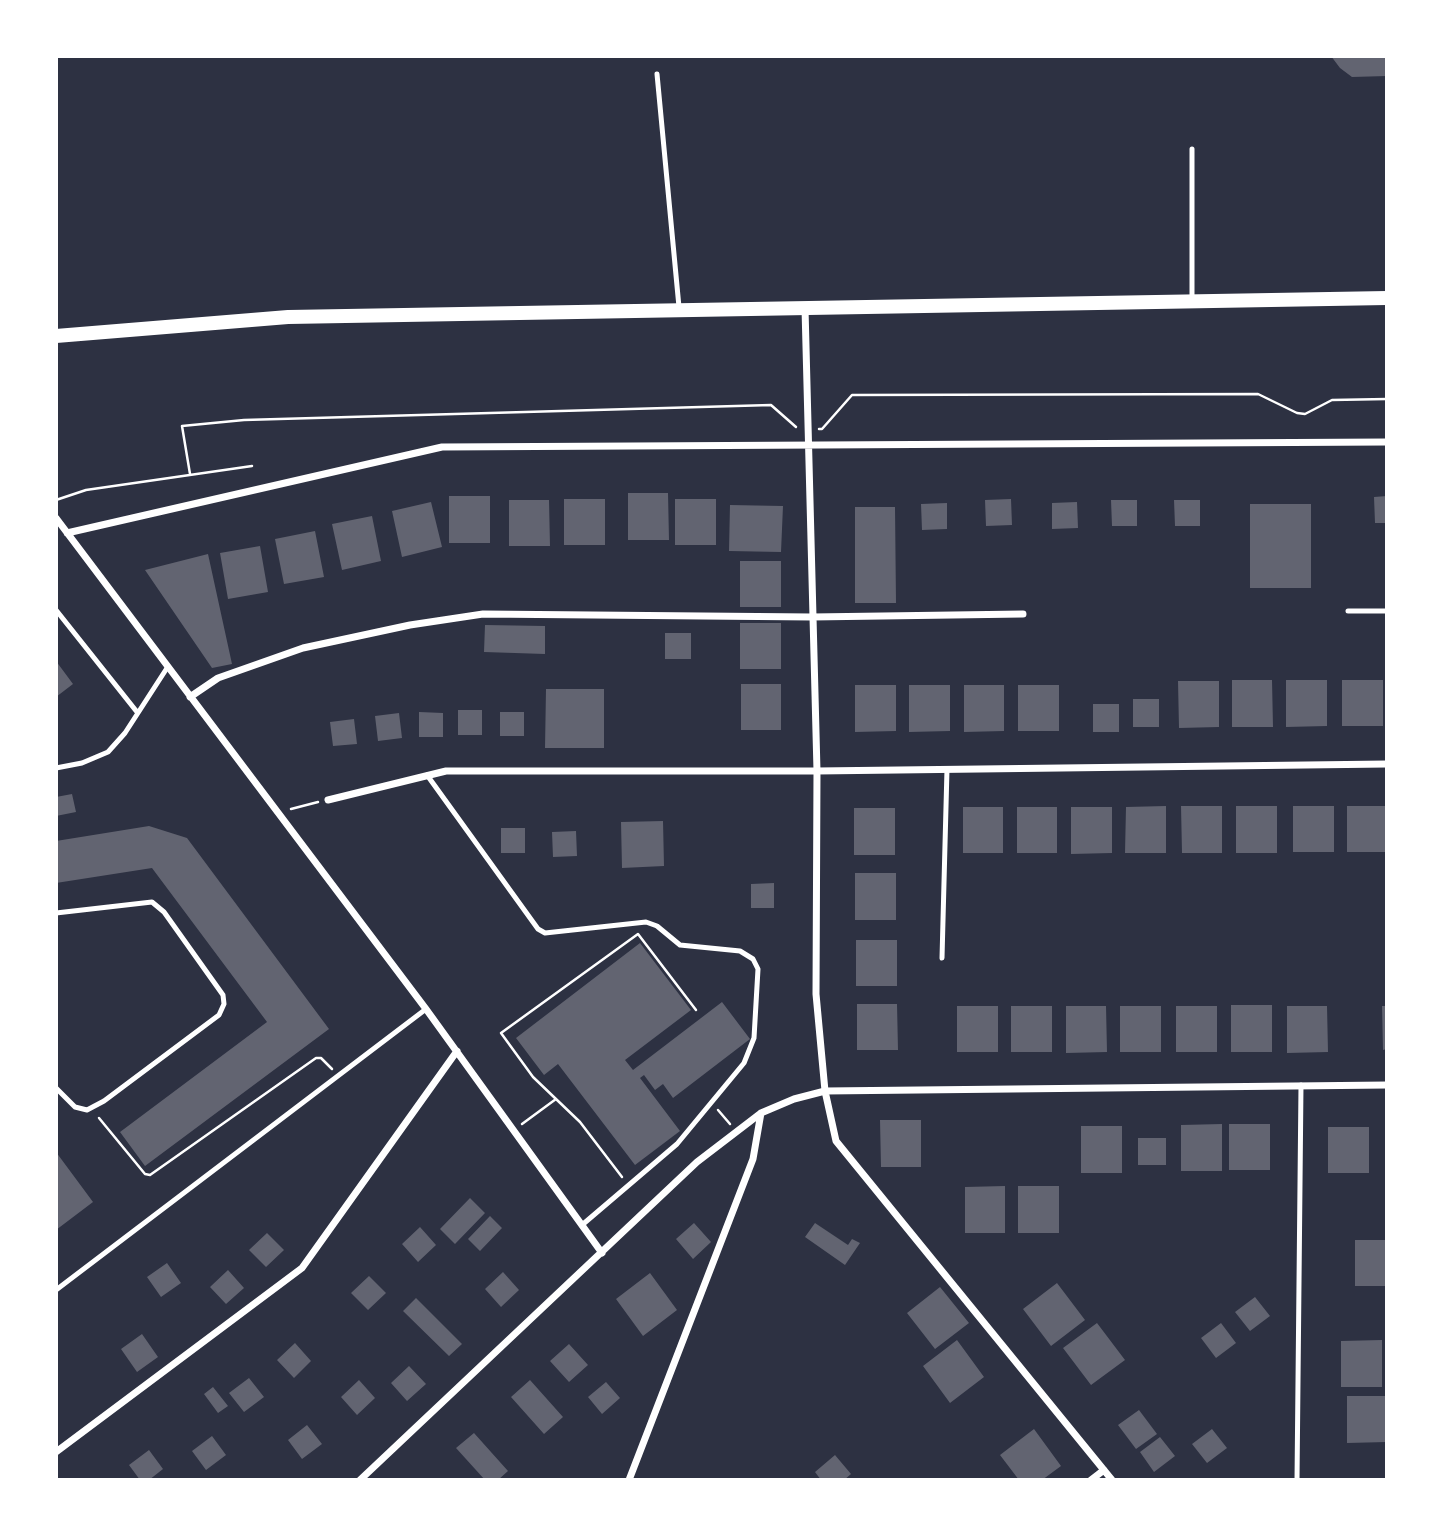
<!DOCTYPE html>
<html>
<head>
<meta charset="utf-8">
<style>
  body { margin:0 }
  #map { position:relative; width:1443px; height:1536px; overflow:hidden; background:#2d3142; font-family:Montserrat,sans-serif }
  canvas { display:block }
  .frame { position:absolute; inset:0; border:58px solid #fff; pointer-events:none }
</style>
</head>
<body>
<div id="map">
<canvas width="1443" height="1536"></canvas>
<div class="frame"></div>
</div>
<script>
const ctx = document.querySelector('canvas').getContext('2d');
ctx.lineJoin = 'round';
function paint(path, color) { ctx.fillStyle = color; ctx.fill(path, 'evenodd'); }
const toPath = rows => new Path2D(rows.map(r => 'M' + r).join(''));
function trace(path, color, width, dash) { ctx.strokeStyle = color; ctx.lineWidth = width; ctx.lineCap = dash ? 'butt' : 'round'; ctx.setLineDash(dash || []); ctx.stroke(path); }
paint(toPath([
  [1331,56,1387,56,1387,76,1352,77,1340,68],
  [628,493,668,493,669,540,628,540],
  [449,496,490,496,490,543,449,543],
  [1387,496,1387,523,1375,523,1374,497],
  [564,499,605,499,605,545,564,545],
  [675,499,716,499,716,545,675,545],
  [1011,499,1012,525,986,526,985,500],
  [509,500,549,500,550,546,509,546],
  [1111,500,1137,500,1137,526,1112,526],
  [1174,500,1200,500,1200,526,1175,526],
  [431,502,442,547,402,557,392,511],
  [1077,502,1078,528,1052,529,1052,503],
  [947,503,947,529,922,530,921,504],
  [1250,504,1311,504,1311,588,1250,588],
  [730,505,783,506,781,552,729,551],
  [855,507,895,507,896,603,855,603],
  [372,516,381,561,342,570,332,524],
  [315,531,324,577,284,584,275,539],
  [260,546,268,592,228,599,220,553],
  [208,554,232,664,212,668,145,570],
  [740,561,781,561,781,607,740,607],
  [740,623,781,623,781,669,740,669],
  [485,625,545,626,545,654,484,652],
  [665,633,691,633,691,659,665,659],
  [56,661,73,684,56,697],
  [1232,680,1272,680,1273,727,1232,727],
  [1286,680,1327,680,1327,726,1286,727],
  [1342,680,1383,680,1383,726,1342,726],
  [1178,681,1219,681,1219,727,1179,728],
  [741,684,781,684,781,730,741,730],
  [855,685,896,685,896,731,855,732],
  [909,685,950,685,950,731,909,732],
  [964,685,1004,685,1004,731,964,732],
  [1018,685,1059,685,1059,731,1018,731],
  [546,689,604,689,604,748,545,748],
  [1133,699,1159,699,1159,727,1133,727],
  [1093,704,1119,704,1119,732,1093,732],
  [458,710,482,710,482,735,458,735],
  [419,712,443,713,443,737,419,737],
  [500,712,524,712,524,736,500,736],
  [399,713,402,738,378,741,375,716],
  [354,719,357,744,333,746,330,722],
  [72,794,76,812,56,816,56,797],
  [1166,806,1166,853,1125,853,1126,807],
  [1181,806,1222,806,1222,853,1182,853],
  [1236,806,1277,806,1277,853,1236,853],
  [1293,806,1334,806,1334,852,1293,852],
  [1347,806,1387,806,1387,852,1347,852],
  [963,807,1003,807,1003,853,963,853],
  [1017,807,1057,807,1057,853,1017,853],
  [1071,807,1112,807,1112,853,1071,854],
  [854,808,895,808,895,855,854,855],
  [663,821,664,866,622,868,621,822],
  [149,826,187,838,329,1029,145,1166,120,1132,267,1022,152,868,56,883,56,841],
  [501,828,525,828,525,853,501,853],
  [576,831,577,856,553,857,552,832],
  [855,873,896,873,896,920,855,920],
  [774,883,774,908,751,908,751,884],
  [856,940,897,940,897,986,856,986],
  [640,943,691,1010,625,1060,633,1070,722,1002,750,1039,673,1098,663,1084,655,1090,644,1075,640,1078,680,1131,635,1165,558,1064,544,1075,516,1038],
  [857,1004,897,1004,898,1050,857,1050],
  [1231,1005,1272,1005,1272,1052,1231,1052],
  [957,1006,998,1006,998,1052,957,1052],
  [1011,1006,1052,1006,1052,1052,1011,1052],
  [1066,1006,1106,1006,1107,1052,1066,1053],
  [1120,1006,1161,1006,1161,1052,1120,1052],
  [1176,1006,1217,1006,1217,1052,1176,1052],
  [1287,1006,1327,1006,1328,1052,1287,1053],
  [1382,1006,1387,1006,1387,1049,1383,1050],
  [880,1120,921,1120,921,1167,881,1167],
  [1222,1124,1222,1171,1181,1171,1181,1125],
  [1229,1124,1270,1124,1270,1170,1229,1170],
  [1081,1126,1122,1126,1122,1173,1081,1173],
  [1328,1127,1369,1127,1369,1173,1328,1173],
  [1138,1138,1166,1138,1166,1165,1138,1165],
  [56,1152,93,1202,56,1230],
  [1005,1186,1005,1233,965,1233,965,1187],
  [1018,1186,1059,1186,1059,1233,1018,1233],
  [470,1198,485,1213,455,1244,440,1229],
  [490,1216,502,1228,480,1251,468,1239],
  [694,1223,711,1242,693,1259,676,1239],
  [815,1223,848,1245,852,1239,860,1243,845,1265,805,1237],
  [420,1227,436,1245,418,1262,402,1244],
  [267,1233,284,1250,266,1267,249,1250],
  [1355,1240,1387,1240,1387,1286,1355,1286],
  [167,1263,181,1283,161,1297,147,1277],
  [228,1270,244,1288,226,1304,210,1287],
  [503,1272,519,1290,501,1307,485,1289],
  [650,1273,677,1310,643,1336,616,1299],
  [369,1276,386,1293,368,1310,351,1293],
  [1057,1283,1085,1320,1051,1346,1023,1309],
  [940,1287,969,1323,935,1349,907,1313],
  [1255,1297,1270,1316,1250,1331,1235,1312],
  [416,1298,462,1344,449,1356,403,1311],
  [1097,1323,1125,1360,1091,1385,1063,1348],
  [1221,1323,1236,1343,1216,1358,1201,1338],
  [142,1334,158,1357,137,1372,121,1349],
  [957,1340,984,1377,950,1403,923,1366],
  [1382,1340,1382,1387,1341,1387,1341,1341],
  [295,1343,311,1361,294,1378,277,1360],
  [569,1344,588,1365,569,1382,550,1361],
  [409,1366,426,1384,407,1401,391,1383],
  [249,1378,264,1397,244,1412,229,1393],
  [359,1380,375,1398,357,1415,341,1397],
  [530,1380,563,1417,544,1434,511,1397],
  [606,1382,620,1398,602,1414,588,1397],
  [213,1387,228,1406,218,1413,204,1394],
  [1347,1396,1387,1396,1387,1442,1347,1443],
  [1139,1410,1157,1434,1136,1449,1118,1425],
  [307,1425,322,1444,302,1459,288,1440],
  [1034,1429,1061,1466,1042,1480,1019,1480,1000,1455],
  [1212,1429,1227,1448,1207,1463,1192,1444],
  [474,1433,508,1471,498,1480,485,1480,456,1448],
  [212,1436,226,1455,206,1470,192,1451],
  [1160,1437,1175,1456,1154,1472,1140,1452],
  [149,1450,163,1469,149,1480,140,1480,129,1465],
  [835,1455,851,1474,844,1480,821,1480,815,1472]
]), '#626471');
trace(toPath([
  [819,429,822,429,852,395,1258,394,1297,413,1305,414,1332,400,1387,399],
  [190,474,182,426,244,420,771,405,796,427],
  [56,500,86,490,252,466],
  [291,809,318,802],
  [718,1110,730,1124],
  [99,1118,145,1174,150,1175,316,1058,321,1058,332,1069],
  [522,1124,556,1099],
  [622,1177,580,1122,533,1077,501,1033,638,934,696,1010]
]), '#fff', 2.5);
trace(toPath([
  [657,74,679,307],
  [1192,298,1192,149],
  [56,610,137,712],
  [1348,611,1387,611],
  [56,768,82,763,108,752,125,733,167,668],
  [427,775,538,929,545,933,646,922,657,926,680,945,740,951,753,959,758,969,754,1038,744,1063,677,1144,582,1225],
  [56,913,152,902,164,912,223,995,224,1004,219,1015,104,1101,87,1110,75,1107,56,1088],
  [942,958,947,769],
  [56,1290,426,1009],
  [1297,1480,1301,1085]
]), '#fff', 5);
trace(toPath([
  [805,308,817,771,816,994,825,1091,836,1141,1112,1480],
  [56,518,426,1009,602,1253],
  [67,533,442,447,1387,442],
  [190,697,218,678,303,648,410,625,483,614,812,617,1023,614],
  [328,800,446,771,817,771,1387,764],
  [56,1452,302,1268,457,1051],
  [360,1480,697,1162,761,1113,794,1099,825,1091,1387,1085],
  [629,1480,753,1159,761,1113],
  [1091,1480,1104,1470]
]), '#fff', 7);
trace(toPath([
  [56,336,288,317,1387,298]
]), '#fff', 14);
</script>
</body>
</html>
